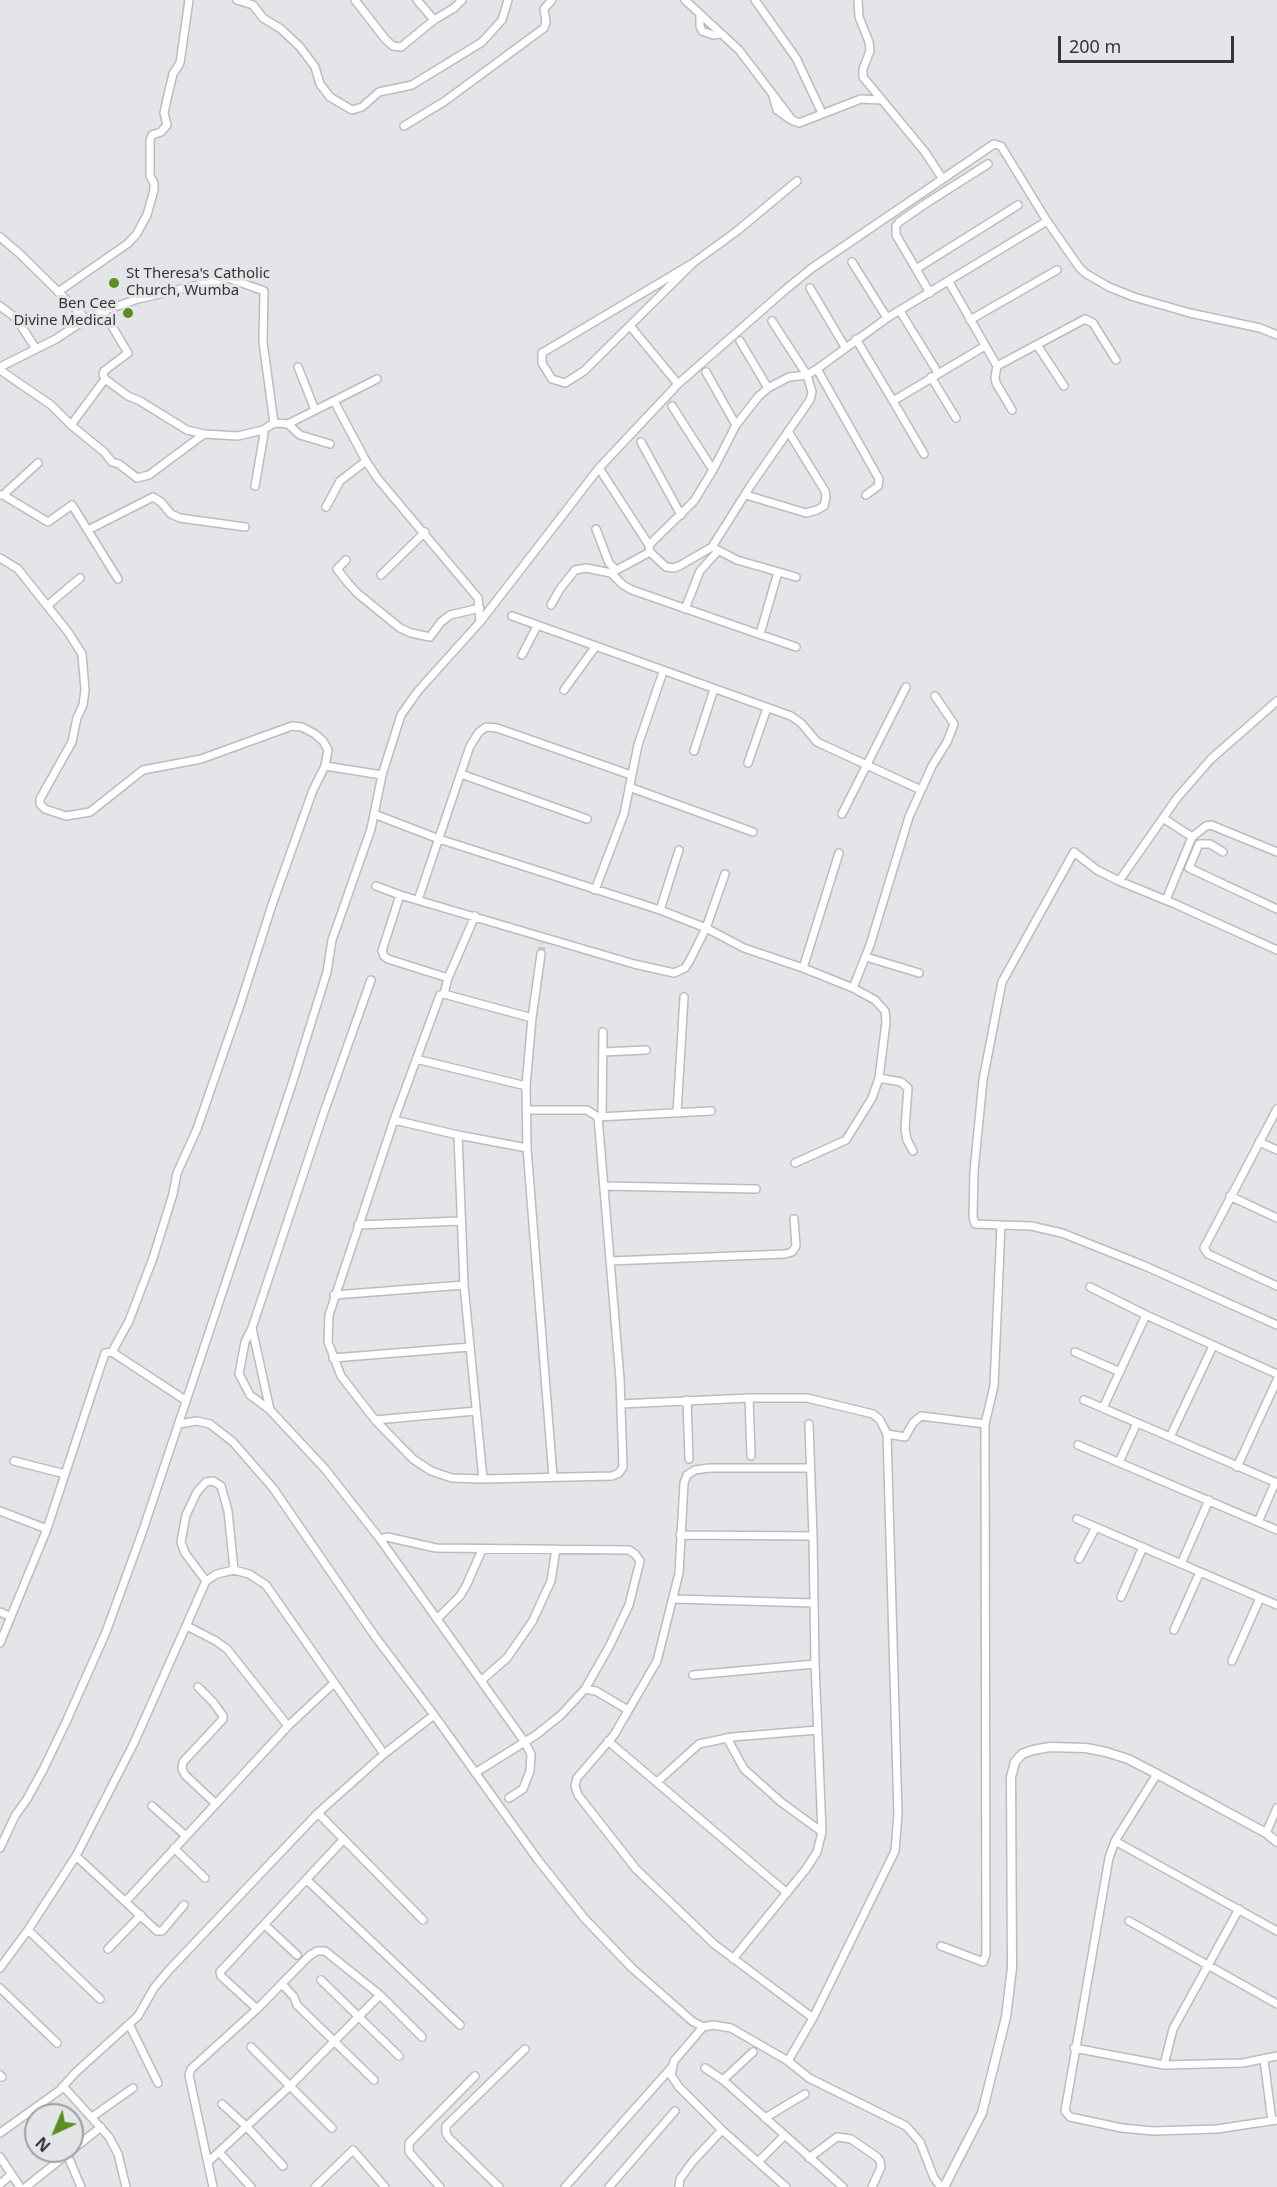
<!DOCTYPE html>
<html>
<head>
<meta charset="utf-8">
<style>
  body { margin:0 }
  #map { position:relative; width:1277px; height:2187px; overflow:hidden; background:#e3e5e8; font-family:"Noto Sans",sans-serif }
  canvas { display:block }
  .north { position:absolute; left:24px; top:2103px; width:60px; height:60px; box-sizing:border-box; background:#e3e5e8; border:2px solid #9d9fa1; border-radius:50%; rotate:224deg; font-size:16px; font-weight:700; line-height:24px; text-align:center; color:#353536 }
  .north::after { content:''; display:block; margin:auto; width:21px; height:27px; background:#5c8d23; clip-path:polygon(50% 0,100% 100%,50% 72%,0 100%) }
  .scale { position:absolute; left:1058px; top:36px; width:176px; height:27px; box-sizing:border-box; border:3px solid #353536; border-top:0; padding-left:8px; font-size:18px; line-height:21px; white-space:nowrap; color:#353536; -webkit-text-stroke:4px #e3e5e8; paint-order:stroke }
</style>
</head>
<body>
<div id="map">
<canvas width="1277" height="2187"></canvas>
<div class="north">N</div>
<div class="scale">200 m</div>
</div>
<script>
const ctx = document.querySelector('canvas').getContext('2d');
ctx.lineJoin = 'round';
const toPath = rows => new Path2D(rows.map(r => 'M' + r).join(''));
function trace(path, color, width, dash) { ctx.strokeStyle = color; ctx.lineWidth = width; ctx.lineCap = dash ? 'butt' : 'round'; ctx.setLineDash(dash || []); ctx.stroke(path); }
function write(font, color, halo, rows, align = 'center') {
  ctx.font = font + ' "Noto Sans",sans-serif'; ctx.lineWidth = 6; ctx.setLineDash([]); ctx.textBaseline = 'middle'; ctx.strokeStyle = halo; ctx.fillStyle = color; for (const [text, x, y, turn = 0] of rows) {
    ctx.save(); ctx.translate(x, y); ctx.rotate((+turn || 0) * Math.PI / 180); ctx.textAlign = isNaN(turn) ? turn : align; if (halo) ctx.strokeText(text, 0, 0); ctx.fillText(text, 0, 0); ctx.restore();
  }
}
trace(toPath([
  [541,954,542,943]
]), '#c0c2c4', 7, [7, 3.5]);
const minor = toPath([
  [237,0,253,5,263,18,281,29,300,47,315,67,320,84,330,97,352,110,362,107,379,92,412,85,482,42,502,20,508,0],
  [355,0,386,40,393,46,401,47,434,20,454,8,462,0],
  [417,0,434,20],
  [685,0,739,50,793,121],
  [755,0,796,58,822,113],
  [858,0,859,17,869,42,870,51,863,69,863,77,925,152,942,178],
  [700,15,700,26,702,31,713,35,720,34],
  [773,96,777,110,788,118,799,123,861,99,881,100],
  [404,126,445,101,544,28,546,22,544,9,552,0],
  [0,237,20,254,86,319],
  [852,262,887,318],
  [693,263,584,371,565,383,552,379,542,363,542,353,693,263,737,231,797,181],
  [916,269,1018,205],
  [949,282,997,366,995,377,996,383,1012,410],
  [810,288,845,347],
  [58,292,127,244,136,235,147,215,154,190,154,183,150,176,150,140,152,135,161,132,167,125,164,113,167,99,173,74,180,63,189,0],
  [930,293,896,235,896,226,899,222,925,204,988,164],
  [0,306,16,318,36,349],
  [900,311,938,373],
  [970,320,1057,270],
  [772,321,807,375,812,392,810,400,751,485,712,547,681,565,674,568,666,567,650,552,649,545,694,501,713,470,736,425,758,397,768,388,789,377,807,375,817,369,887,318,1047,221],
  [631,327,678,384],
  [856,339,893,401,985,346],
  [740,341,768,388],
  [1037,345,1064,386],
  [997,366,1085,319,1093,323,1116,360],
  [0,367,56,339,86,319,103,311,138,299,228,278,264,291,263,342,274,423,263,430,238,436,204,434,187,430,140,401,128,396,105,379,103,374,104,371,128,353,103,311],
  [298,367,315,410],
  [817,369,879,479,878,486,866,495],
  [0,370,51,405,71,425,104,452,112,462,119,464,137,478,149,475,204,434],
  [706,372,736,425],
  [931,377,956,418],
  [334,401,366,461,378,479,478,598,480,622],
  [893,401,924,454],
  [672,406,713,470],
  [274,423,288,424,377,379],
  [288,424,300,435,330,444],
  [71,425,105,379],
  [641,442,681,515],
  [599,468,649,545],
  [255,486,264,434,263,430],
  [0,495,3,495,38,463],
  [3,495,48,522,72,505,118,579],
  [746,495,806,513,817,510,824,506,826,497,825,491,788,431],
  [326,507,340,481,366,461],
  [596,529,609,563,616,570],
  [88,530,153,497,161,502,171,514,180,518,245,527],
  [712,547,737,560,796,577],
  [0,558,18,569,68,632,82,654,85,690,83,705,77,718,72,742,40,799,40,804,45,809,66,816,90,812,143,770,201,759,292,726,302,727,315,734,323,741,328,750,325,766,313,790,272,905,240,1005,197,1129,177,1173,173,1194,153,1258,129,1321,112,1352],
  [346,560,337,569,348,583,357,593,400,628,411,633,430,637,441,622,450,615,480,608],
  [611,573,623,585,632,590,796,647],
  [381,575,425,532],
  [48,605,80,578],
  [551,605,560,589,575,570,586,568,611,573,650,552],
  [685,609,700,571,718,551],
  [512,616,791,716,801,723,817,742,921,790],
  [760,634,778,572],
  [522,655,537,626],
  [564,690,596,646],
  [694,751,714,689],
  [748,763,767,708],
  [325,766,382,775],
  [461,774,587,819],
  [629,787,753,832],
  [374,814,439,839,660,910,706,928,744,948,803,968,853,988,875,1000,885,1011,886,1022,879,1078,872,1098,846,1140,795,1163],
  [842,814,906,687],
  [1163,818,1192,837],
  [1223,852,1210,844,1199,844,1189,868,1277,909],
  [1119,881,1177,798,1211,759,1277,701],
  [376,886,400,895,634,964,674,973,685,968,690,960,706,928,725,874],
  [595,890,624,814,638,745,663,672],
  [400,895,382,951,384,956,388,959,448,978],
  [418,900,470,746,479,732,486,727,497,728,631,775],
  [1166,900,1192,837,1206,826,1211,825,1277,852],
  [660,910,679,850],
  [541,954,532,1018,526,1086,527,1148,553,1477],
  [866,957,919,973],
  [803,968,839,853],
  [371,980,324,1112,252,1328,245,1342,239,1374,250,1395,270,1410,325,1469,380,1539,524,1741,531,1754,530,1771,523,1789,509,1798],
  [853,988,870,945,909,817,932,766,947,742,954,724,935,696],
  [444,994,448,978,475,916],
  [532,1018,444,994,440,995,394,1120,329,1315,328,1342,341,1376,375,1420,413,1459,431,1471,452,1478,483,1479,612,1476,619,1473,623,1467,620,1379,598,1117],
  [603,1052,646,1050],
  [416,1059,526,1086],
  [879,1078,901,1082,908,1088,905,1129,907,1140,913,1151],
  [1277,1109,1204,1248,1208,1254,1277,1286],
  [528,1110,587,1110,598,1117,711,1111],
  [677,1113,684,997],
  [602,1117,603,1032],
  [394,1120,458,1135,527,1148],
  [458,1135,464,1285,483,1479],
  [1259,1142,1277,1150],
  [604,1186,756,1189],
  [1230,1196,1277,1218],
  [358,1225,461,1221],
  [1001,1225,1031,1226,1062,1233,1145,1266,1277,1325],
  [610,1261,785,1254,792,1252,796,1246,794,1219],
  [1090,1287,1146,1315,1277,1374],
  [334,1295,464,1285],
  [252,1328,270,1410],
  [1075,1352,1120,1372],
  [333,1358,470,1347],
  [749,1398,751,1456],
  [687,1400,689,1459],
  [1084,1400,1277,1483],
  [621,1404,749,1398,807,1398,873,1414,880,1420,887,1434,898,1814,895,1851,813,2018,788,2061],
  [1103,1408,1146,1315],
  [375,1420,476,1411],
  [179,1424,197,1421,210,1424,233,1442,273,1488,374,1635,434,1715,538,1860,585,1919,632,1968,692,2021,703,2027,713,2025,731,2028,788,2061,809,2078,906,2126,920,2142,934,2178,941,2187],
  [887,1434,905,1437,913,1423,921,1416,985,1424],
  [1170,1437,1213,1346],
  [1078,1445,1277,1530],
  [14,1461,65,1474],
  [1119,1462,1137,1423],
  [1237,1467,1277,1380],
  [809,1468,709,1468,695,1470,687,1475,684,1483,679,1573,657,1661,614,1735,577,1778,575,1786,578,1795,636,1869,714,1944,813,2018],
  [0,1511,47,1529],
  [1077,1519,1277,1605],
  [1258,1522,1275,1483],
  [680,1535,813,1536],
  [380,1539,387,1537,436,1548,629,1550,635,1554,640,1561,629,1605,609,1647,585,1689,561,1715,536,1735,475,1773],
  [1079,1559,1096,1527],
  [1181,1564,1209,1500],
  [206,1581,185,1553,181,1542,186,1515,197,1492,206,1482,213,1481,221,1486,228,1511,234,1570],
  [1121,1597,1143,1547],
  [674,1599,813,1603],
  [0,1612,11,1617],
  [437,1619,460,1596,466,1586,482,1550],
  [187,1626,216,1641,227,1649,288,1726],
  [1174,1630,1200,1572],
  [0,1643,47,1529,105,1353,112,1352,185,1400],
  [1232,1661,1260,1598],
  [693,1675,815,1664],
  [482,1680,507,1658,532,1622,551,1581,556,1549],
  [198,1687,213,1702,223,1716,223,1719,183,1762,182,1769,185,1775,215,1803],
  [585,1689,596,1691,628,1710],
  [727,1738,744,1769,781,1802,822,1832],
  [608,1741,787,1893],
  [1157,1774,1115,1841,1109,1858,1065,2111,1070,2117,1122,2128,1153,2131,1217,2129,1277,2120],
  [657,1782,699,1744,732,1737,818,1730],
  [152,1806,186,1836],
  [318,1813,423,1920],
  [1266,1833,1277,1808],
  [1115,1841,1277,1931],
  [0,1848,15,1816,27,1799,43,1770,67,1720,106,1632,142,1533,293,1081,327,972,332,940,371,829,382,775,401,715,418,691,480,622,599,468,678,384,785,290,812,268,994,144,1001,146,1047,221,1079,267,1085,273,1109,287,1134,297,1190,313,1260,328,1277,335],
  [174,1848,205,1878],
  [76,1856,157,1931,162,1931,184,1905],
  [307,1880,460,2025],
  [126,1901,288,1726,334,1683],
  [1129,1921,1277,2004],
  [265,1925,297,1955],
  [28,1930,100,1999],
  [941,1946,983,1962,986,1954,985,1424,994,1386,1001,1225,975,1224,973,1217,974,1171,983,1080,1002,982,1074,852,1097,870,1119,881,1175,904,1277,950],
  [108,1949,141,1915],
  [733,1959,806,1869,817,1852,822,1832,815,1664,813,1536,809,1424],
  [0,1968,28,1930,76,1856,134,1743,206,1581,217,1574,234,1570,249,1574,266,1585,384,1754],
  [321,1980,399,2056],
  [282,1984,294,1997,297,2005,374,2080],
  [0,1988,57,2043],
  [257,2009,221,1976,220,1972,344,1839],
  [129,2024,158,2083],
  [703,2027,674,2061,671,2075,679,2087,722,2130,786,2187],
  [251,2047,332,2128],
  [1074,2048,1164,2065,1243,2063,1277,2056],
  [1264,2060,1272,2121],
  [1164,2065,1173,2029,1239,1909],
  [705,2068,723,2080,843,2187],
  [0,2075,2,2077],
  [723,2080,753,2052],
  [63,2086,109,2137,118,2154,126,2187],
  [222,2104,246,2126,283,2166],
  [92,2117,133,2088],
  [765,2118,805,2094],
  [0,2133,60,2090,75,2073,138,2016,154,1988,169,1970,318,1813,384,1754,434,1715],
  [72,2150,101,2127],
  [219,2152,251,2187],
  [67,2154,81,2187],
  [0,2157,20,2187],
  [809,2158,837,2137,851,2139,877,2157,880,2161,881,2167,872,2187],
  [208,2162,289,2087,380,1995],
  [758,2162,784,2136],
  [0,2184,11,2175],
  [26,2187,71,2151],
  [213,2187,189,2075,191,2069,257,2009,309,1956,317,1951,325,1951,380,1995,422,2037],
  [315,2187,353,2150,385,2187],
  [440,2187,409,2152,409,2143,475,2076],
  [499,2187,449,2138,446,2133,446,2126,525,2049],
  [565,2187,671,2068],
  [609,2187,675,2111],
  [679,2187,680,2179,693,2161,722,2130]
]);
const tertiary = toPath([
  [944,2187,982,2113,1006,2017,1012,1968,1011,1777,1015,1762,1022,1754,1033,1750,1050,1747,1086,1748,1106,1752,1128,1759,1157,1774,1266,1833,1277,1842]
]);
trace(minor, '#babcbe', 10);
trace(tertiary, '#babcbe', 11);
trace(minor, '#fff', 7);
trace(tertiary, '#fff', 8);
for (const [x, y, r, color] of [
  [114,283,6,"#5c8d23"],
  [128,313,6,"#5c8d23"]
]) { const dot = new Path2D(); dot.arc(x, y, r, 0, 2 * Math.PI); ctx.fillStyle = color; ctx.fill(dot); trace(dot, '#e3e5e8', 2); }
write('15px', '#353536', '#e3e5e8', [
  ["St Theresa's Catholic",126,274],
  ["Church, Wumba",126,291],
  ["Ben Cee",116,304,"right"],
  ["Divine Medical",116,321,"right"]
], 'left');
</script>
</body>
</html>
